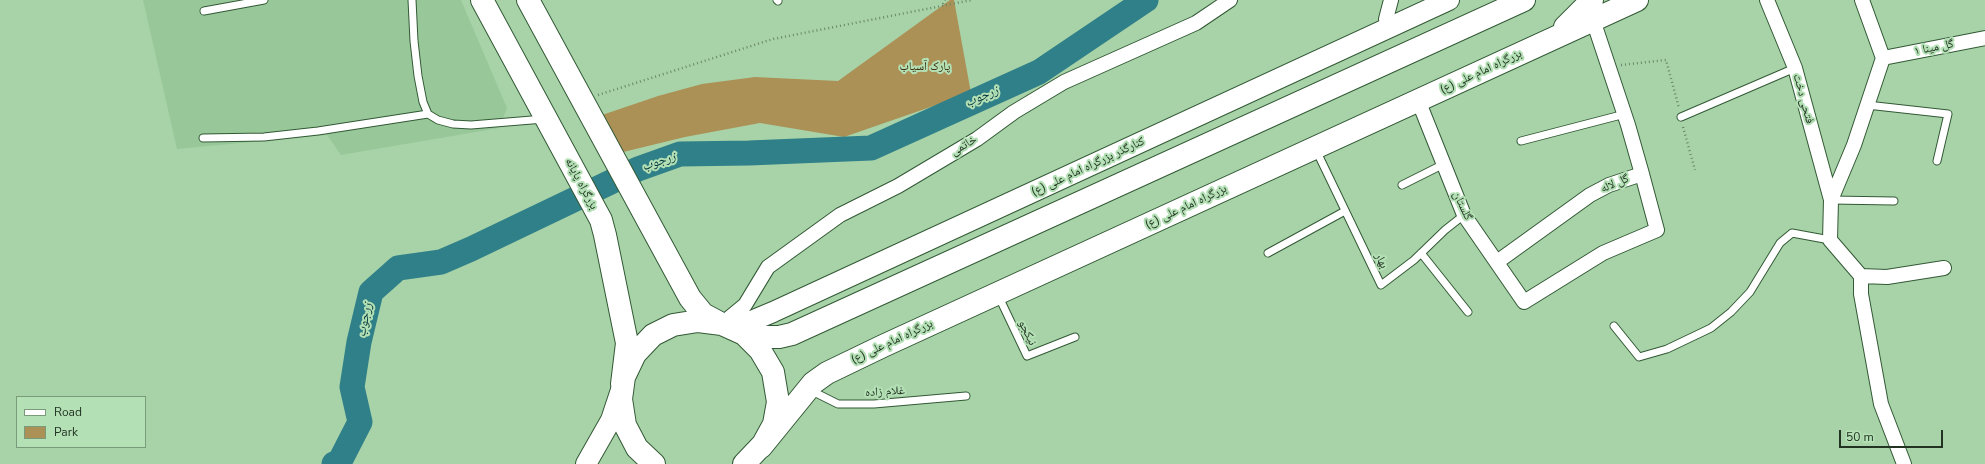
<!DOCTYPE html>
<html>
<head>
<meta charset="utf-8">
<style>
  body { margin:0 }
  #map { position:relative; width:1985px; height:464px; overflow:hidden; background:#a8d3a8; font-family:"Nunito Sans",sans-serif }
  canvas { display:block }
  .legend { position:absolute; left:16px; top:396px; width:130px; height:52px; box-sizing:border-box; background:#b4e0b5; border:1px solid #7a9b7a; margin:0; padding:5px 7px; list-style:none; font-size:12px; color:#232 }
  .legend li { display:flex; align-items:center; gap:8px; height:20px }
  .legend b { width:20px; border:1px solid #7a9b7a }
  .scale { position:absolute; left:1839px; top:430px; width:104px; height:18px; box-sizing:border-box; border:2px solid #232; border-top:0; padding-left:5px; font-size:12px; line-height:14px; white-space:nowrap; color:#232; -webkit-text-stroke:3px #b4e0b5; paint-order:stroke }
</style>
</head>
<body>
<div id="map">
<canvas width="1985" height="464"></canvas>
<ul class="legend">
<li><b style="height:5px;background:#fff"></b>Road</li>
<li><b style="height:11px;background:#ac9157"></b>Park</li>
</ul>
<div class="scale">50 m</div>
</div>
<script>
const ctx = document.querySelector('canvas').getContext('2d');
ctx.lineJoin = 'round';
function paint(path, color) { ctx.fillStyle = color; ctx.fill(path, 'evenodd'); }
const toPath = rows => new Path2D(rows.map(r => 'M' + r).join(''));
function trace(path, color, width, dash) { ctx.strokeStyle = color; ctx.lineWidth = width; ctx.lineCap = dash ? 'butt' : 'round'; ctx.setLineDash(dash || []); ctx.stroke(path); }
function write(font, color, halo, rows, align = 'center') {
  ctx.font = font + ' "Nunito Sans","Noto Naskh Arabic",sans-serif'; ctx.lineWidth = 4; ctx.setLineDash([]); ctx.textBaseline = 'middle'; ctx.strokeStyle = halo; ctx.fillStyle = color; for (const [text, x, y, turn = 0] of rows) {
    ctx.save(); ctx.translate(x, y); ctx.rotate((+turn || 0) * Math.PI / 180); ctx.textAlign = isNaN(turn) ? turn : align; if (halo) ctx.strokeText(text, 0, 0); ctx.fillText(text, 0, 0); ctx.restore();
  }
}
paint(toPath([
  [143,0,461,0,507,108,499,128,341,155,327,135,177,149]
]), '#98c899');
paint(toPath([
  [950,0,954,0,971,93,844,137,760,123,685,137,611,155,602,115,658,96,702,84,755,77,838,81]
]), '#ac9157');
trace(toPath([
  [334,464,340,461,360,422,352,387,359,342,371,292,398,268,441,262,471,249,638,169,680,154,749,153,871,148,1039,72,1146,0]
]), '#308089', 25);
const lane = toPath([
  [412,0,414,41,418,76,423,102,428,114,438,120,453,124,471,125,544,119],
  [777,0,778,1],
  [204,11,264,0],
  [1867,105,1948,114,1937,161],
  [1681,117,1795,68],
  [203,138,264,137,318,131,428,114],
  [1521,141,1625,114],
  [1316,150,1381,285,1414,260,1445,230,1464,215],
  [1402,185,1444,164],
  [1831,200,1894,201],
  [1268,253,1345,211],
  [1421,253,1468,312],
  [998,295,1027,356,1075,337],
  [1614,326,1639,357,1667,349,1711,328,1731,312,1750,292,1780,243,1792,233,1830,240],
  [810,390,838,404,874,404,966,396]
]);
const street = toPath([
  [1767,0,1795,68,1831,200],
  [1862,0,1883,58,1854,145,1831,200,1830,240,1861,276,1887,277,1944,268],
  [1388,28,1386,19,1391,0],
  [1883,58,1985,38],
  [1418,100,1464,215,1524,302,1603,253,1657,230,1642,174],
  [1497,262,1590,195,1609,185,1642,174,1628,125,1593,20],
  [1861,276,1861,294,1881,404,1904,464],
  [722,324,745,305,768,267,840,215,898,186,977,139,1014,112,1064,82,1196,23,1230,0]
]);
const secondary = toPath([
  [724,325,754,320,773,312,1449,0],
  [586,464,611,420,621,390]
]);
const highway = toPath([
  [482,0,601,220,605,235,627,343,622,384],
  [528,0,690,298,703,314,718,322],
  [1565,27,1592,0],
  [724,325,763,337,779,337,792,334,1524,0],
  [761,447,813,383,827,373,883,346,1637,0],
  [654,464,637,448,625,425,621,399,624,377,635,354,653,335,673,325,698,321,722,324,744,334,760,350,773,372,778,402,774,424,763,444,744,464]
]);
trace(lane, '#325935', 9);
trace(street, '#325935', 16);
trace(secondary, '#325935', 22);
trace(highway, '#325935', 24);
trace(toPath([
  [943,4,945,0],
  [1621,65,1666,60,1679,108],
  [598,95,773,39,972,0],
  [1683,127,1695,170]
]), '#698869', 2.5, [1, 3]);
trace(lane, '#fff', 7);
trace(street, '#fff', 14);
trace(secondary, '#fff', 20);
trace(highway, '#fff', 22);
write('12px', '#232', '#b4e0b5', [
  ["گل مینا ۱",1934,48,-11],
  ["بزرگراه امام علی (ع)",1481,72,-25],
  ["فتحی دخت",1803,99,75],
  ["خاتمی",964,146,-31],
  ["کنارگذر بزرگراه امام علی (ع)",1088,167,-25],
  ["بزرگراه پایانه",581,184,62],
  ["گل لاله",1615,184,-22],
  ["گلستان",1462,206,65],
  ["بزرگراه امام علی (ع)",1186,207,-25],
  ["بهار",1381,261,64],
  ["نیکجو",1027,333,64],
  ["بزرگراه امام علی (ع)",892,342,-25],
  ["غلام زاده",885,392,-3]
]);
write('12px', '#3e3010', '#b4e0b5', [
  ["پارک آسیاب",925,67]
]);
write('italic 13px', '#03373c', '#b4e0b5', [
  ["زرجوب",982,97,-24],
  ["زرجوب",659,162,-19],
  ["زرجوب",365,320,-79]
]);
</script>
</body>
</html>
